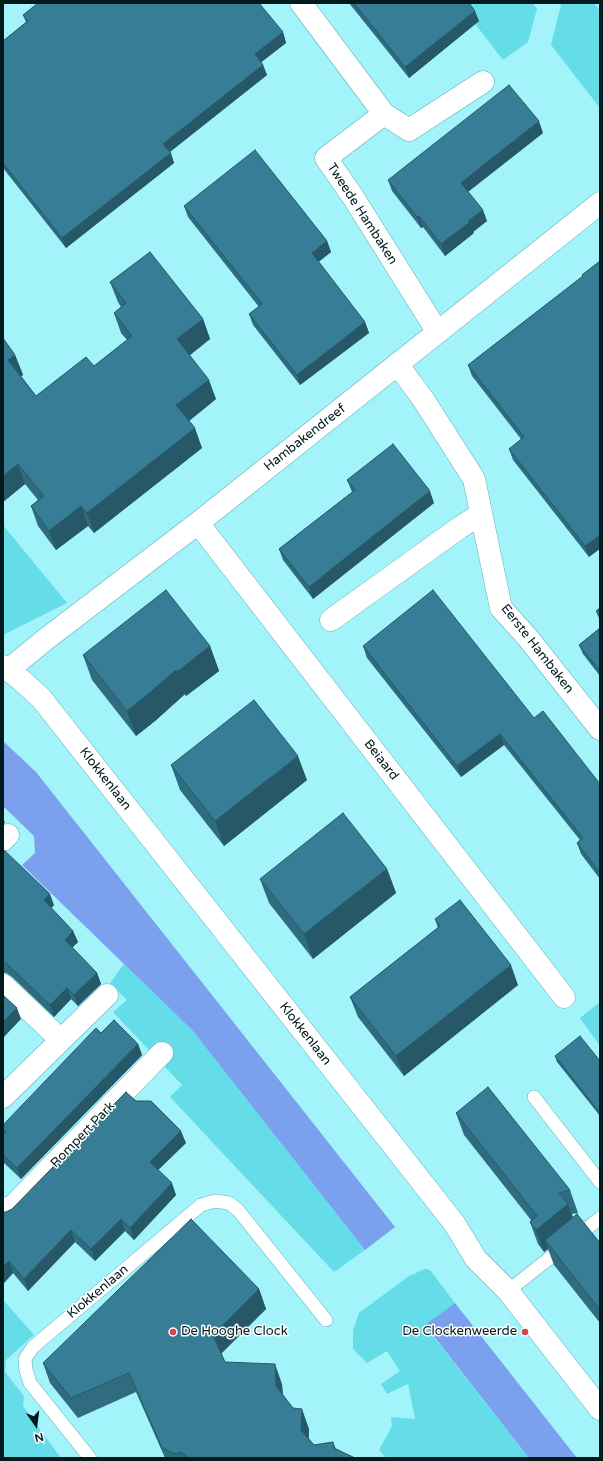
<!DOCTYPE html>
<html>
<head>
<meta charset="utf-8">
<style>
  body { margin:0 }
  #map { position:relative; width:603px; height:1461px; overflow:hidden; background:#a3f3fb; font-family:"Varela Round",sans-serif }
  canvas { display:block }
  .frame { position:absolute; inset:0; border:4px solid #021a1c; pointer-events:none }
  .north { position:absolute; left:16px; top:1405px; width:40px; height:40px; -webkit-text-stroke:3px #fff; paint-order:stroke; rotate:166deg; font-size:11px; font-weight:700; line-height:16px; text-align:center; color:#021a1c }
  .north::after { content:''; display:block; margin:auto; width:14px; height:18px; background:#021a1c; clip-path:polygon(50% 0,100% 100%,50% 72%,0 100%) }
</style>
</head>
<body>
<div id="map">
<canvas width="603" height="1461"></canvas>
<div class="frame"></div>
<div class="north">N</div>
</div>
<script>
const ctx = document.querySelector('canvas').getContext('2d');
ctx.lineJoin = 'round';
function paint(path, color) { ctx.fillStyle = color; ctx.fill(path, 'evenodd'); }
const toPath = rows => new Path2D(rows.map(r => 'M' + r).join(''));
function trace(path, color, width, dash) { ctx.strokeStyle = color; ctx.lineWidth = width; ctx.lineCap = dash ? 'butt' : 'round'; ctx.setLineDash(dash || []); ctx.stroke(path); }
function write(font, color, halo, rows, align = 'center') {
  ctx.font = font + ' "Varela Round",sans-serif'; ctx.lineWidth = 3; ctx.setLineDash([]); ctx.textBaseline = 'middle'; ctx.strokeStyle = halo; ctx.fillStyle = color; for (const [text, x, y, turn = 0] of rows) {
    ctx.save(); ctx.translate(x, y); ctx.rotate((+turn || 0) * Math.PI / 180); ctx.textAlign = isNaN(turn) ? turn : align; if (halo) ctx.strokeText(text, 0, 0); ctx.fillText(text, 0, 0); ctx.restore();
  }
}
paint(toPath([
  [459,3,533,3,537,9,528,42,503,60],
  [560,3,594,3,600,10,600,108,551,45,561,5],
  [3,525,67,603,3,635],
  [124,964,192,1030,365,1250,334,1272,170,1097,182,1085,113,1012,127,1000,110,983],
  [600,1002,600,1046,580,1018],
  [425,1269,430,1270,455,1303,425,1326,529,1458,386,1458,379,1450,392,1426,391,1417,415,1419,408,1384,387,1394,381,1384,400,1371,387,1351,367,1363,353,1349,353,1330,359,1313,409,1276],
  [4,1301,34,1335,6,1360,5,1372,24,1396,23,1406,61,1458,3,1458]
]), '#64dde8');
paint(toPath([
  [3,741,36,772,395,1227,365,1250,192,1030,22,865,35,853,34,836,3,806],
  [455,1303,577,1458,529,1458,425,1325]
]), '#7ba1ee');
const lane = toPath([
  [534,1097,600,1182],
  [508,1291,600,1218],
  [90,1458,30,1383,26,1370,25,1359,33,1347,201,1205,215,1201,229,1203,238,1210,326,1320]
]);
const street = toPath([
  [301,3,384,114,326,158,353,197,437,331],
  [384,114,409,130,483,82],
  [397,364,423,399,474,479,501,608,528,638,600,729],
  [198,523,564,997],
  [331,620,459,528,481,514],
  [3,666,20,679,41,698,454,1223,476,1259,508,1291,600,1409],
  [8,670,46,639,198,523,600,203],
  [3,840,8,835],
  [3,985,61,1040],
  [3,1097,107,995],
  [3,1208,7,1212,162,1053]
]);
trace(lane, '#5fafb7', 14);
trace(street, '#5fafb7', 23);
trace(lane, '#fff', 13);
trace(street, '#fff', 22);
paint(toPath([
  [349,3,469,3,479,21,409,78],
  [23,15,283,32,286,43,261,62,263,65,267,75,170,152,174,163,66,248,3,168,3,41,26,22],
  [543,133,468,192,487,221,473,232,474,233,445,256,423,227,421,228,392,191,388,180],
  [184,206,327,241,331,252,318,262,365,322,369,333,300,385,253,325,249,314,259,307,188,217],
  [600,261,589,557,513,460,509,449,521,439,472,376,468,365,583,276,582,275],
  [110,282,203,319,210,339,190,355,216,399,189,421,202,448,94,533,88,526,56,550,38,526,31,506,38,500,25,484,3,502,15,355,23,375,21,376,36,396,94,366,127,340,121,333,114,313,121,307,118,302],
  [347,480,434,503,313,599,283,560,279,549,352,492],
  [600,608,600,621,596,611],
  [600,628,600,676,583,654,579,645],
  [210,646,219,671,186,696,185,694,155,721,136,736,92,680,83,655],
  [363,646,534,718,600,784,600,879,581,854,577,843,580,840,504,745,461,777,367,658],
  [171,765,307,780,224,846,180,790],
  [3,849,54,905,51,908,73,931,78,942,72,947,97,973,101,984,78,1006,71,999,54,1017,11,976,6,973,3,973],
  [387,869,396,893,313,959,269,903,260,879],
  [435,919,518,985,404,1076,358,1017,350,997,438,928],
  [101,1033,138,1044,142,1055,21,1179,3,1162,3,1125],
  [555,1056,600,1061,600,1116,557,1062],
  [136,1101,186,1143,158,1170,176,1195,134,1240,125,1231,95,1261,75,1242,28,1291,13,1273,3,1284,3,1212,6,1212,12,1209],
  [456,1113,570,1190,578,1213,572,1214,573,1218,600,1243,600,1323,554,1265,548,1249,544,1252,538,1244,530,1222,531,1220,464,1135],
  [259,1289,266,1309,221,1353,225,1362,282,1384,283,1395,309,1429,309,1439,314,1445,333,1442,336,1449,355,1458,165,1458,136,1392,78,1418,50,1383,43,1363]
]), '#2f6c80');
paint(toPath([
  [475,11,479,21,409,78,405,67],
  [283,32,286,43,259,64,255,54],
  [263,65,267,75,167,154,163,144],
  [539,121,543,133,465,194,461,183],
  [171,153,174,163,66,248,62,238],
  [483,210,487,221,473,232,474,233,445,256,441,244,468,221],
  [419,216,423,227,421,228,417,217],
  [327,241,331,252,316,264,312,253],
  [203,319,210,339,185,359,177,339],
  [365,322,369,333,300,385,297,375],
  [15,355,23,375,15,380,8,360],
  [209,380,216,399,184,425,176,405],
  [195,428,202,448,94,533,87,513],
  [18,464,25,484,3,502,3,476],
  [430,491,434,503,313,599,309,587],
  [81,506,88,526,56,550,49,531],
  [600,535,600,549,589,557,585,546],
  [210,646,219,671,186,696,177,672],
  [176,670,185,694,155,721,136,736,127,711],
  [500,734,504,745,461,777,457,766],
  [298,756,307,780,224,846,215,821],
  [3,818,5,823,3,824],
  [387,869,396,893,313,959,304,934],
  [50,894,54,905,48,912,44,900],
  [73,931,78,942,69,951,65,940],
  [511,965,518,985,404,1076,396,1056],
  [97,973,101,984,78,1006,74,995],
  [67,988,71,999,54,1017,50,1005],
  [17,1008,21,1019,3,1038,3,1022],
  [138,1044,142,1055,21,1179,17,1168],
  [181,1131,186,1143,154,1174,150,1162],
  [172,1183,176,1195,134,1240,130,1228],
  [568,1204,576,1227,545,1240,548,1249,544,1252,536,1230],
  [121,1219,125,1231,95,1261,91,1249],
  [71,1230,75,1242,28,1291,24,1279],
  [9,1261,13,1273,3,1284,3,1267],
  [259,1289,266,1309,220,1355,213,1335],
  [275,1364,282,1384,283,1406,276,1386],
  [302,1409,309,1429,308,1450,301,1430]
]), '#265868');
const building = toPath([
  [38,3,259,3,283,32,255,54,263,65,163,144,171,153,62,238,3,163,3,41,28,21,23,15,38,3],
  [354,3,469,3,475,11,405,67,354,3],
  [509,85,539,121,461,183,483,210,468,221,470,222,441,244,419,216,417,217,388,180,509,85],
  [255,150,327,241,312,253,365,322,297,375,249,314,262,304,184,206,255,150],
  [150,252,203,319,177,339,209,380,176,405,195,428,87,513,81,506,49,531,31,506,44,496,18,464,3,476,3,338,15,355,8,360,36,396,86,357,94,366,132,336,114,313,126,303,110,282,150,252],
  [600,261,600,535,585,546,509,449,524,437,468,365,583,276,582,275,600,261],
  [393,444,430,491,309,587,279,549,355,490,347,480,393,444],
  [166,590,210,646,177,672,176,670,146,696,127,711,83,655,166,590],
  [433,590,534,718,543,711,600,784,600,873,577,843,583,838,500,734,457,766,363,646,433,590],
  [600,608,600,616,596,611,600,608],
  [600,628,600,671,579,645,600,628],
  [254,700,298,756,215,821,171,765,254,700],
  [343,813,387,869,304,934,260,879,343,813],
  [3,849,50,894,44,900,73,931,65,940,97,973,74,995,67,988,50,1005,7,964,3,962,3,849],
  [460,900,511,965,396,1056,350,997,440,926,435,919,460,900],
  [3,995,17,1008,3,1022,3,995],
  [114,1020,138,1044,17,1168,3,1155,3,1134,6,1132,3,1129,3,1125,96,1028,101,1033,114,1020],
  [580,1036,600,1061,600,1113,555,1056,580,1036],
  [488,1087,570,1190,559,1193,568,1204,536,1230,530,1222,537,1216,456,1113,488,1087],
  [126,1092,136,1101,151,1101,181,1131,150,1162,172,1183,130,1228,121,1219,91,1249,71,1230,24,1279,9,1261,3,1267,3,1212,6,1212,12,1209,126,1092],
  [577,1214,600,1243,600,1310,545,1240,577,1214],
  [191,1219,259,1289,213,1335,225,1362,275,1364,276,1386,293,1408,302,1409,301,1430,314,1445,333,1442,334,1448,355,1458,189,1458,181,1452,175,1454,162,1448,129,1373,71,1398,43,1363,191,1219]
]);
paint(building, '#377d95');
trace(building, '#265868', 1);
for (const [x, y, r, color] of [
  [173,1332,4,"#d54548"],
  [525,1332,4,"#d54548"]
]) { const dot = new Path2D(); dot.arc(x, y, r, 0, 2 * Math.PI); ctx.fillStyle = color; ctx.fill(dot); trace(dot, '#fff', 1.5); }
write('13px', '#021a1c', '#fff', [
  ["Tweede Hambaken",362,214,57],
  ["Hambakendreef",305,438,-38],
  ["Eerste Hambaken",537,649,52],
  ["Beiaard",381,760,52],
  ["Klokkenlaan",105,779,52],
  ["Klokkenlaan",305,1034,52],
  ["Rompert Park",83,1135,-46],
  ["Klokkenlaan",98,1292,-40]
]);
write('13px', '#021a1c', '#fff', [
  ["De Hooghe Clock",181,1332],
  ["De Clockenweerde",517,1332,"right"]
], 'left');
</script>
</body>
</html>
